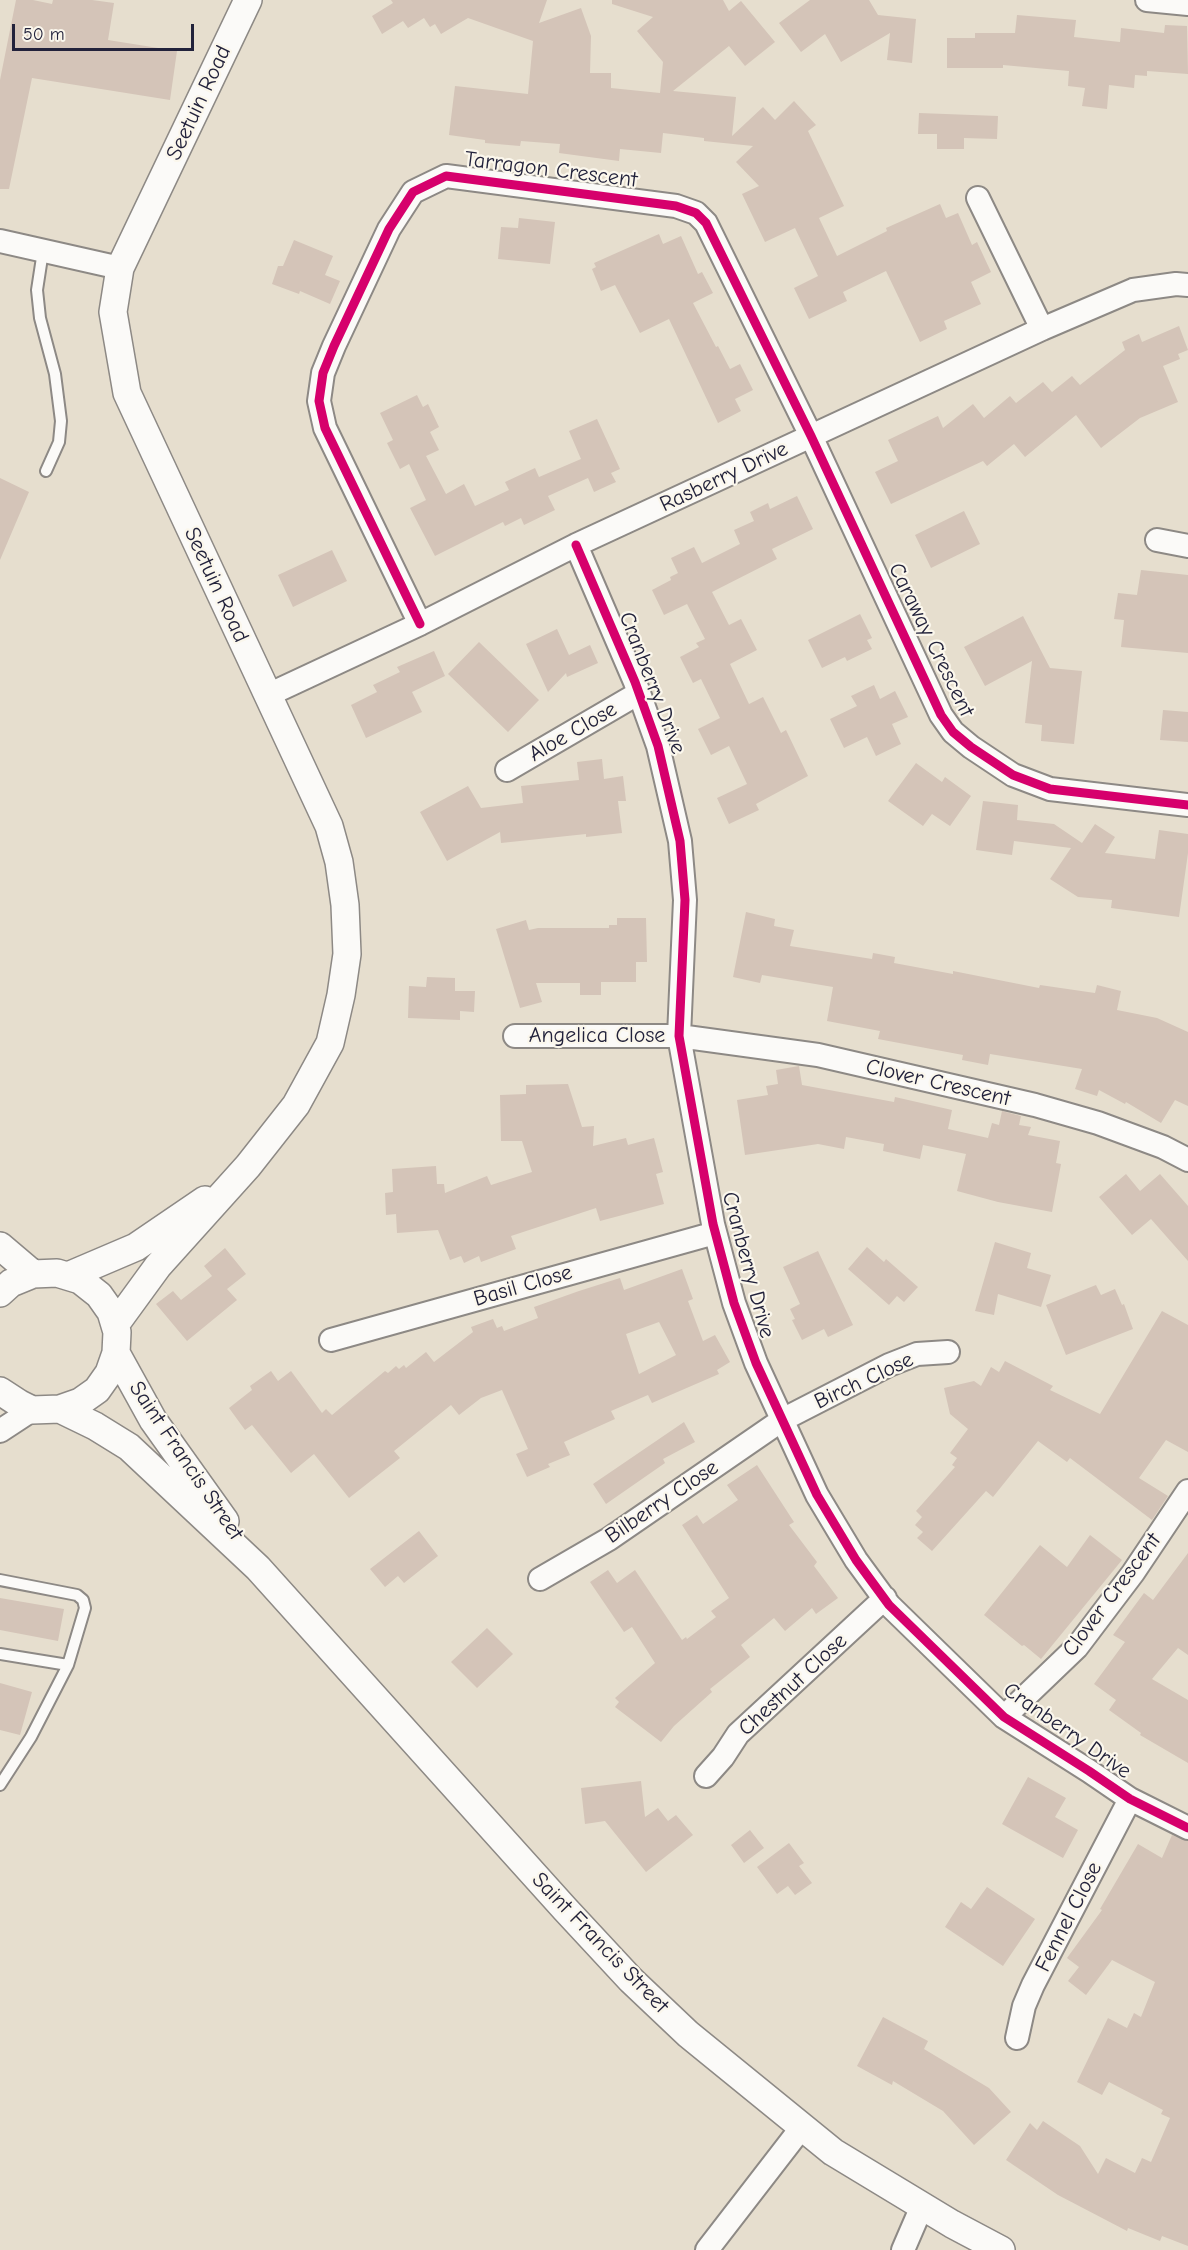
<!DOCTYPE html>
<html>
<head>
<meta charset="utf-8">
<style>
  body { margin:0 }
  #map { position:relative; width:1188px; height:2250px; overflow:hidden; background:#e6dece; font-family:"Comic Neue",sans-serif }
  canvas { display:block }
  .scale { position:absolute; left:12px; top:24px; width:182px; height:27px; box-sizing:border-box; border:3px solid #22223b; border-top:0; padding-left:8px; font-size:18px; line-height:21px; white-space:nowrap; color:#22223b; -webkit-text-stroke:4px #fbf7ec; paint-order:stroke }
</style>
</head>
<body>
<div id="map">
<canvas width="1188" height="2250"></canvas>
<div class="scale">50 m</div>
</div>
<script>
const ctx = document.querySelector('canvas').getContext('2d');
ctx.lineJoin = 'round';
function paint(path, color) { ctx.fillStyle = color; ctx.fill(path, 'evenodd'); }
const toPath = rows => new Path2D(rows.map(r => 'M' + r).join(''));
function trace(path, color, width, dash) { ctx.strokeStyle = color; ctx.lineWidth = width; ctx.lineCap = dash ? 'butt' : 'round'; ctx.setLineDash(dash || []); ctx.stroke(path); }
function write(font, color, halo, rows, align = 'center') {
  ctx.font = font + ' "Comic Neue",sans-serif'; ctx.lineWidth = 4.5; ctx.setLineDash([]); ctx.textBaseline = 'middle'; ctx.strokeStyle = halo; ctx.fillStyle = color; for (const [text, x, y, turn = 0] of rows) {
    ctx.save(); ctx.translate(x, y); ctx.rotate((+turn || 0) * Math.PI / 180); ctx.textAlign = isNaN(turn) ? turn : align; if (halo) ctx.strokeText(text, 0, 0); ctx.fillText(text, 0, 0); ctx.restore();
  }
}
paint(toPath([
  [16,0,33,0,52,4,53,0,92,0,114,3,108,40,177,51,170,100,32,78,9,189,0,189,0,80],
  [391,0,547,0,539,23,581,8,591,36,590,73,611,73,611,88,660,93,663,62,637,31,653,17,612,4,612,0,723,0,729,11,741,1,775,42,745,66,729,46,673,91,736,97,732,136,763,107,775,120,794,101,816,125,808,131,844,206,819,218,837,256,887,231,886,228,940,204,946,218,958,213,972,245,977,242,991,272,971,282,981,304,944,321,947,329,920,342,886,271,843,292,847,301,809,319,794,288,818,276,795,228,765,242,742,194,759,186,736,162,753,146,704,141,704,138,663,133,661,153,620,149,619,161,559,153,560,144,521,141,520,146,485,143,485,140,449,135,455,86,528,94,533,41,468,18,441,34,435,24,430,27,424,18,408,28,403,21,382,34,372,16,393,3],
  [810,0,869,0,878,15,916,19,912,63,887,60,890,33,841,62,825,34,801,52,779,23],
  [1017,15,1076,20,1074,37,1120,42,1121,28,1164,33,1165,25,1187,26,1188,74,1147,71,1147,76,1135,75,1134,88,1109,85,1107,109,1082,106,1085,88,1068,86,1069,71,1003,65,1003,68,947,68,947,38,975,38,975,33,1015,33],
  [919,113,998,116,997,139,964,138,964,149,937,149,937,134,918,134],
  [519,218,555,222,550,264,498,259,501,227,518,228],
  [659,234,663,244,681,236,698,274,702,272,713,293,693,303,716,347,718,346,730,369,740,364,753,390,735,399,741,411,718,423,669,319,640,333,615,285,601,291,592,269,596,267,594,263],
  [294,240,333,256,325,275,340,281,330,304,300,291,299,294,272,284,278,266,283,266],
  [1179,326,1188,350,1178,354,1180,359,1163,366,1178,402,1140,418,1101,448,1076,415,1025,457,1014,444,987,466,983,461,891,504,875,472,898,461,888,440,938,416,943,428,973,404,984,418,1010,396,1016,403,1043,382,1052,392,1072,376,1080,385,1125,350,1122,342,1139,334,1142,342],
  [417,395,423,407,428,404,439,427,430,432,439,450,426,456,446,494,464,484,475,506,509,490,505,482,535,468,539,477,581,459,569,431,597,419,620,469,611,473,616,482,594,492,588,478,548,496,555,510,524,525,521,518,505,526,503,522,435,556,410,508,426,500,409,464,400,469,387,443,393,440,380,413],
  [0,478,29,492,0,560],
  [797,496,813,529,772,549,777,559,712,592,729,625,741,619,757,650,730,664,749,704,763,697,781,733,786,730,808,776,756,804,759,810,729,824,717,798,747,784,729,746,711,755,698,729,720,718,701,679,693,683,680,657,699,647,696,643,705,639,687,604,664,615,652,590,671,580,670,577,678,573,671,558,694,547,702,563,740,544,734,530,754,521,750,512,768,503,770,509],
  [964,511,980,544,931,568,915,535],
  [332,550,347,581,293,607,278,575],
  [1141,570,1188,575,1188,653,1121,647,1124,620,1114,619,1118,593,1137,595],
  [860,614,872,638,867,640,872,649,847,661,845,657,822,668,808,640],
  [1023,616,1050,668,1082,671,1074,744,1041,741,1042,725,1025,723,1032,661,985,686,964,647],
  [557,629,569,655,590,645,598,663,567,677,566,673,548,692,526,644],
  [479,642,539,700,508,732,448,674],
  [434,651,445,676,412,692,422,712,366,738,351,705,377,692,373,685,400,672,397,667],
  [874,685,880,699,895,691,908,717,892,724,901,744,876,756,867,737,844,748,830,719,857,706,851,696],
  [1163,710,1188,712,1188,742,1160,740],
  [602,759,604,779,623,776,626,801,618,801,622,833,586,837,586,834,501,843,500,832,447,861,420,812,468,786,481,808,523,803,521,786,579,780,577,762],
  [916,763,942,782,945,777,971,796,950,826,932,814,923,826,888,801],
  [983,801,1018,805,1017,820,1054,824,1082,843,1095,824,1115,837,1105,853,1155,859,1159,830,1188,834,1188,853,1179,917,1111,908,1112,900,1078,897,1050,879,1071,848,1014,841,1012,855,976,850],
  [746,912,775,919,774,926,794,930,790,946,872,959,873,953,895,957,894,963,953,974,953,971,1039,988,1040,985,1095,993,1097,985,1121,991,1117,1010,1157,1018,1188,1032,1188,1106,1175,1100,1161,1123,1126,1102,1125,1104,1099,1090,1097,1096,1075,1089,1082,1069,990,1054,988,1065,962,1060,963,1055,878,1039,880,1031,827,1021,833,987,762,975,760,983,733,977],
  [617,918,646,918,647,962,636,962,636,982,601,982,601,995,580,995,580,983,536,983,542,1002,520,1008,496,929,526,920,529,930,538,928,609,928,609,925,617,925],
  [427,977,455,978,455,991,475,991,474,1012,460,1011,460,1020,408,1018,409,986,426,987],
  [799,1066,802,1085,894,1102,895,1097,952,1110,948,1129,988,1138,992,1123,999,1125,1002,1111,1021,1116,1019,1125,1031,1127,1028,1135,1060,1141,1056,1163,1061,1164,1052,1212,998,1202,957,1191,966,1154,923,1145,920,1159,883,1151,884,1144,846,1137,844,1149,818,1144,745,1155,737,1100,768,1095,766,1086,778,1084,776,1070],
  [568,1084,582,1127,594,1126,593,1146,626,1138,628,1145,654,1138,663,1172,656,1174,664,1204,600,1221,596,1208,511,1236,516,1249,481,1262,479,1256,464,1263,461,1256,450,1260,438,1230,397,1233,396,1214,386,1215,385,1193,393,1192,392,1169,436,1166,437,1184,444,1184,445,1193,487,1176,491,1185,532,1172,522,1141,501,1141,500,1095,526,1094,526,1085],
  [1126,1174,1140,1191,1160,1174,1188,1206,1188,1261,1151,1219,1132,1235,1099,1197],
  [995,1242,1031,1253,1027,1268,1051,1275,1041,1307,998,1294,994,1315,975,1311],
  [867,1247,884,1262,886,1259,918,1287,904,1302,897,1296,889,1305,848,1269],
  [225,1248,246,1274,227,1289,237,1300,187,1341,156,1304,173,1291,181,1300,212,1276,204,1266],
  [818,1251,853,1325,828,1337,824,1329,802,1340,792,1320,795,1319,790,1309,800,1304,783,1267],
  [682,1269,693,1299,688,1301,703,1341,715,1335,730,1362,717,1370,719,1374,652,1403,648,1395,611,1411,615,1419,564,1442,570,1455,548,1464,550,1467,527,1477,516,1454,528,1449,502,1390,481,1398,459,1415,451,1405,394,1451,400,1458,349,1498,314,1454,291,1473,252,1425,245,1430,229,1408,252,1390,250,1386,271,1371,278,1381,291,1371,322,1413,326,1409,332,1415,385,1371,388,1373,396,1366,399,1369,404,1365,406,1368,426,1352,434,1362,473,1332,471,1327,493,1319,497,1328,502,1326,504,1331,538,1318,534,1307,579,1291,620,1278,624,1290],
  [659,1322,676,1355,639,1374,626,1334],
  [1096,1285,1101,1295,1115,1289,1122,1305,1124,1304,1133,1329,1066,1355,1046,1305],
  [1162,1311,1188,1325,1188,1452,1166,1440,1139,1478,1168,1496,1152,1520,1070,1458,1067,1462,1038,1441,993,1497,986,1491,932,1551,917,1538,923,1532,915,1525,922,1517,916,1511,955,1467,952,1465,957,1458,950,1453,968,1429,950,1414,944,1388,974,1381,981,1386,991,1367,999,1372,1005,1361,1053,1386,1050,1390,1100,1414],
  [684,1422,695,1442,663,1459,665,1463,606,1504,593,1484],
  [757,1465,794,1522,789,1525,817,1562,814,1566,838,1598,816,1614,812,1608,785,1631,774,1618,741,1645,750,1657,710,1689,712,1692,674,1726,661,1742,615,1707,619,1702,615,1698,655,1663,632,1627,624,1632,590,1582,608,1570,617,1583,635,1570,682,1640,686,1637,687,1639,716,1617,711,1611,729,1598,682,1525,697,1515,703,1524,738,1500,727,1485],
  [419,1531,438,1556,404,1583,398,1576,385,1587,370,1569],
  [1090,1535,1122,1560,1041,1659,1024,1645,1022,1646,984,1615,1040,1545,1067,1567],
  [1188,1553,1188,1655,1178,1648,1152,1679,1188,1700,1188,1763,1140,1735,1141,1733,1109,1710,1116,1700,1094,1684,1125,1642,1113,1635,1144,1593,1153,1600],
  [0,1598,64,1609,58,1641,0,1630],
  [487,1628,513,1654,477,1688,451,1662],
  [0,1683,32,1692,20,1735,0,1730],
  [1028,1777,1066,1798,1055,1817,1078,1830,1063,1858,1002,1824],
  [641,1781,645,1817,658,1808,668,1821,676,1815,693,1835,646,1872,605,1821,585,1824,581,1788],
  [750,1830,764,1848,744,1863,731,1845],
  [1172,1835,1188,1841,1188,2246,1162,2236,1160,2241,1128,2228,1127,2231,1058,2195,1006,2160,1030,2123,1037,2130,1043,2121,1080,2146,1098,2174,1106,2158,1135,2173,1142,2158,1151,2162,1170,2118,1161,2114,1163,2110,1109,2082,1102,2095,1077,2082,1108,2018,1127,2028,1134,2013,1141,2017,1155,1982,1112,1960,1086,1995,1068,1981,1079,1967,1067,1958,1102,1910,1100,1909,1138,1844,1162,1858],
  [789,1843,804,1863,799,1866,812,1883,795,1895,788,1886,777,1894,757,1867],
  [987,1887,1035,1919,1003,1966,945,1927,961,1902,971,1909],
  [883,2017,928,2041,924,2049,989,2088,1011,2112,974,2145,943,2111,893,2081,892,2085,857,2066]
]), '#d4c4b8');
const service = toPath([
  [43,251,37,290,40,318,55,374,61,421,59,442,46,471],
  [0,1580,77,1595,83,1600,85,1608,68,1665,31,1737,0,1785],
  [0,1654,68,1665]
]);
const minor = toPath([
  [1147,0,1188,4],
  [978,198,1042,329],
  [0,241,120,268],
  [1157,540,1188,546],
  [576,545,635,682,658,746,680,841,685,900,679,1036,713,1224,734,1303,756,1363,817,1495,856,1560,889,1605,1004,1717,1089,1771,1130,1799,1188,1828],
  [420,624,325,428,319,401,323,373,334,346,389,229,413,192,446,176,676,206,696,213,706,223,811,436,941,715,953,732,971,747,1013,775,1050,789,1188,805],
  [268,695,420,624,576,545,1042,329,1133,290,1176,284,1188,285],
  [507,770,639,693],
  [515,1036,679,1036,818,1055,1035,1105,1098,1123,1163,1147,1188,1160],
  [331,1340,715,1233],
  [0,1431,32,1410],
  [540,1579,609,1539,782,1420,889,1365,917,1354,948,1352],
  [1004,1717,1077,1647,1133,1573,1188,1491],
  [706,1776,723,1757,738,1734,885,1598],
  [1017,2038,1024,2006,1033,1985,1130,1799],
  [707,2250,802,2127],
  [903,2250,922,2206]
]);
const tertiary = toPath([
  [0,1246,33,1274],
  [68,1276,136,1247,205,1200],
  [0,1293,11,1283,33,1274,57,1273,80,1280,99,1295,111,1312,117,1332,116,1353,109,1373,97,1390,80,1402,60,1409,32,1410,20,1404,0,1391],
  [115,1325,158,1266,248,1166,296,1105,330,1043,341,995,347,954,345,905,339,862,329,826,127,393,113,312,120,268,248,0],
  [116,1353,153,1420,225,1521],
  [60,1409,95,1426,129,1447,258,1568,565,1909,631,1980,688,2034,833,2152,952,2224,1001,2250]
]);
trace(service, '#8d8985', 14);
trace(minor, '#8d8985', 26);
trace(tertiary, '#8d8985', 30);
trace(service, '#fbfaf8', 10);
trace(minor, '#fbfaf8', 22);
trace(tertiary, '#fbfaf8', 27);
trace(toPath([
  [576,545,635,682,658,746,680,841,685,900,679,1036,713,1224,734,1303,756,1363,817,1495,856,1560,889,1605,1004,1717,1089,1771,1130,1799,1188,1828],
  [420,624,325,428,319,401,323,373,334,346,389,229,413,192,446,176,676,206,696,213,706,223,811,436,941,715,953,732,971,747,1013,775,1050,789,1188,805]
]), '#d6006c', 9);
write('22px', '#22223b', '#fbf7ec', [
  ["Seetuin Road",199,103,-65],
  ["Tarragon Crescent",551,170,7],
  ["Rasberry Drive",724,477,-25],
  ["Seetuin Road",216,585,65],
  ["Caraway Crescent",931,640,64],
  ["Cranberry Drive",652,683,69],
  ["Aloe Close",573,732,-30],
  ["Angelica Close",597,1036],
  ["Clover Crescent",938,1083,13],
  ["Cranberry Drive",748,1265,75],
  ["Basil Close",523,1286,-16],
  ["Birch Close",864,1381,-25],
  ["Saint Francis Street",186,1461,56],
  ["Bilberry Close",662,1502,-34],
  ["Clover Crescent",1112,1595,-53],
  ["Chestnut Close",793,1685,-43],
  ["Cranberry Drive",1067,1731,35],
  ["Fennel Close",1069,1917,-63],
  ["Saint Francis Street",600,1943,46]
]);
</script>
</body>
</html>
